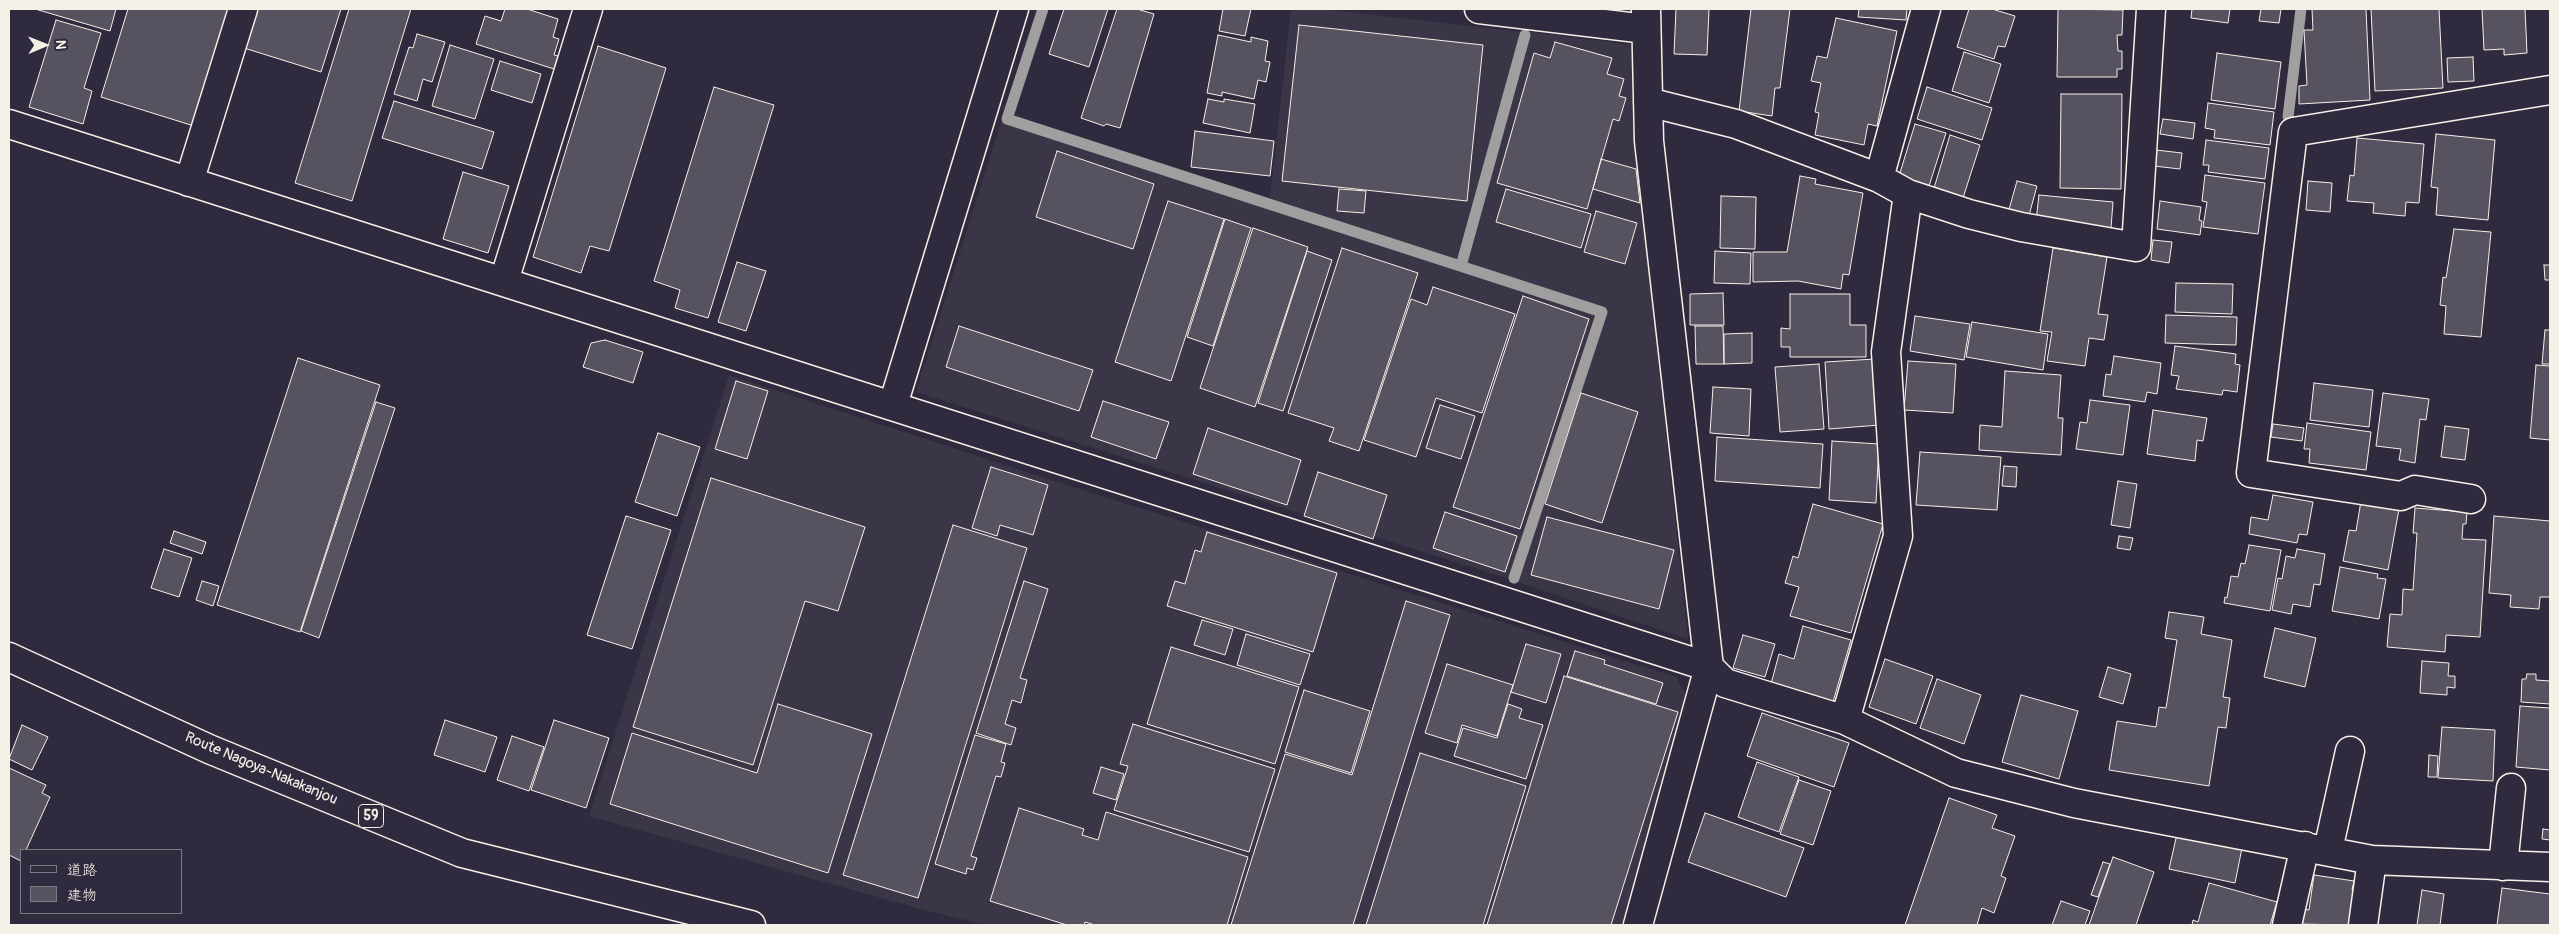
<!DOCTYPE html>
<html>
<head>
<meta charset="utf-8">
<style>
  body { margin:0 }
  #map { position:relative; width:2559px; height:934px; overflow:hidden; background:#2f2a3d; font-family:Pangolin,"Klee One",sans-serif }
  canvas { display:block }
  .frame { position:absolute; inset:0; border:10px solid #f4f1e8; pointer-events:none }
  .legend { position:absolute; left:20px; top:849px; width:162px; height:65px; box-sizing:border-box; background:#2f2a3d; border:1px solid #7e7a81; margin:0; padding:6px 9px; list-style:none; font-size:15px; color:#f4f1e8 }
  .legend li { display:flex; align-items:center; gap:10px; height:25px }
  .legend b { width:25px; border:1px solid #7e7a81 }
  .north { position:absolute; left:20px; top:20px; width:50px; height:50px; -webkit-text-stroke:4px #2f2a3d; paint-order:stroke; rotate:89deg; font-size:14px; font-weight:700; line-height:20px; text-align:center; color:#f4f1e8 }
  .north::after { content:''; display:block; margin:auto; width:18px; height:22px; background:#f4f1e8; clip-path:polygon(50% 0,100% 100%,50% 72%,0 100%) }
</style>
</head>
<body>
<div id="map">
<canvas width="2559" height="934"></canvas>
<div class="frame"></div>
<ul class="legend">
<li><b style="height:6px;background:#2f2a3d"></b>道路</li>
<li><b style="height:14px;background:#56525f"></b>建物</li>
</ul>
<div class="north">N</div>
</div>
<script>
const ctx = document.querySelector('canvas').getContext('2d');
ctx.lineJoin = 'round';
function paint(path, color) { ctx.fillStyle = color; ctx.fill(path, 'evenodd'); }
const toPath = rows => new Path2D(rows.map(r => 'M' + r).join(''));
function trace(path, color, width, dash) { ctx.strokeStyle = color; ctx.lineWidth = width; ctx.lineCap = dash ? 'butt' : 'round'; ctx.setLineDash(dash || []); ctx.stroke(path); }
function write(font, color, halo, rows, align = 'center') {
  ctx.font = font + ' Pangolin,sans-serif'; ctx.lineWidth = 4; ctx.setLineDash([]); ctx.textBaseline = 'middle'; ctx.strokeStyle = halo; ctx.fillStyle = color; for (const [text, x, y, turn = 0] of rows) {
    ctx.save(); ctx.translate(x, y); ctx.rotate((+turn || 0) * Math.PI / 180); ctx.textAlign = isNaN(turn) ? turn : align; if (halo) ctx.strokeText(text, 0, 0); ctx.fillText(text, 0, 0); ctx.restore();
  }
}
paint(toPath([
  [1291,9,1322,9,1521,32,1459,261,1270,198],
  [1530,32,1632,45,1635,144,1688,639,1517,582,1608,310,1466,263],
  [1001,122,1597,315,1509,579,916,392],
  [729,375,1054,481,1676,677,1689,700,1627,925,986,925,917,908,589,816]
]), '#3b3647');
trace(toPath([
  [1043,9,1007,119,1602,312,1514,578],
  [2288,117,2301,9],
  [1461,266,1525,35]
]), '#a19ea0', 11);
const building = toPath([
  [35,9,116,9,110,31,35,9],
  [128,9,231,9,194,126,101,97,128,9],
  [256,9,341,9,321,72,244,48,256,9],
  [349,9,411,9,352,201,295,183,349,9],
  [505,9,527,9,558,19,553,37,559,39,554,55,558,56,554,69,476,44,485,16,501,21,505,9],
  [1064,9,1108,9,1089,67,1049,54,1064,9],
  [1117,9,1137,9,1154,14,1120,128,1106,124,1104,126,1081,118,1117,9],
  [1223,9,1251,9,1245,36,1219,31,1223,9],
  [1676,9,1709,9,1707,55,1674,54,1676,9],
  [1751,9,1790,9,1780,88,1775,88,1772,116,1739,111,1751,9],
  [1859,9,1907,9,1906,20,1858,17,1859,9],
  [1969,9,1992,9,2015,16,2005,47,1998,46,1994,59,1957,47,1969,9],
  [2058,9,2123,10,2122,35,2117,35,2118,51,2122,51,2122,69,2117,69,2117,77,2057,77,2058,9],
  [2192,9,2230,9,2228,23,2191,18,2192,9],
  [2261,9,2281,9,2279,23,2259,21,2261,9],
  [2312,9,2366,9,2370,100,2299,104,2299,86,2307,85,2304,30,2313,30,2312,9],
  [2371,9,2439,9,2443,88,2375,91,2371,9],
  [2482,9,2525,9,2527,53,2504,55,2504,49,2484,50,2482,9],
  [1836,18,1897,31,1877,126,1868,124,1864,145,1815,135,1819,113,1815,112,1821,83,1811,81,1817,56,1827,58,1836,18],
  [56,20,101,33,84,88,92,91,83,124,29,107,56,20],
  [1299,25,1483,45,1467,201,1282,181,1299,25],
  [417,34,445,42,432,82,423,79,417,101,394,94,409,47,413,48,417,34],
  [1218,35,1251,42,1251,37,1268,41,1265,61,1270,62,1266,82,1258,80,1254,99,1222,92,1222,96,1207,93,1218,35],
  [1555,42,1612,58,1607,74,1624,79,1619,96,1626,98,1619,121,1613,119,1587,209,1497,183,1534,53,1550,58,1555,42],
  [450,45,494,59,475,119,432,106,450,45],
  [598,46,666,68,609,251,590,246,581,273,533,257,598,46],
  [1964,52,2001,64,1989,103,1952,91,1964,52],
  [2217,53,2281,62,2275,109,2211,100,2217,53],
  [2473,57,2474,81,2448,82,2447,58,2473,57],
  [500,61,541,74,532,103,491,90,500,61],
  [714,87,774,105,708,318,675,308,680,290,654,281,714,87],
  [1927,87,1992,108,1982,140,1917,119,1927,87],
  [2061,94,2122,94,2121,189,2060,188,2061,94],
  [1208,99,1224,102,1224,99,1255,104,1250,133,1203,123,1208,99],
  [394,101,494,132,482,169,382,138,394,101],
  [2208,103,2274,112,2270,145,2214,138,2215,130,2205,128,2208,103],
  [2163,119,2195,123,2193,139,2160,134,2163,119],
  [1915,124,1946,133,1929,186,1899,176,1915,124],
  [1195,131,1274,141,1270,176,1191,167,1195,131],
  [2436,134,2495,140,2488,220,2436,215,2438,188,2431,187,2436,134],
  [1950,135,1980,145,1963,198,1934,188,1950,135],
  [2357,138,2424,144,2419,203,2406,202,2405,216,2373,213,2374,203,2347,201,2350,175,2354,176,2357,138],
  [2206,140,2269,148,2265,179,2208,172,2209,165,2203,165,2206,140],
  [2156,150,2182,153,2180,169,2154,166,2156,150],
  [1057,151,1154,184,1133,249,1036,217,1057,151],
  [1601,159,1636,169,1640,203,1593,189,1601,159],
  [463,172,509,186,488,253,443,239,463,172],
  [2205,175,2265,183,2258,234,2203,227,2207,202,2202,201,2205,175],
  [1800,176,1816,179,1815,184,1863,193,1849,275,1843,274,1841,289,1798,281,1753,282,1753,252,1787,252,1800,176],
  [2017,181,2037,186,2028,219,2008,213,2017,181],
  [2308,181,2332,183,2330,212,2306,210,2308,181],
  [1339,189,1366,191,1364,213,1337,211,1339,189],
  [1506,189,1591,214,1581,248,1496,222,1506,189],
  [2039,195,2113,202,2111,228,2036,221,2039,195],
  [1721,196,1756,197,1755,249,1720,248,1721,196],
  [1168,201,1224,219,1171,381,1115,362,1168,201],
  [2160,201,2201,207,2199,220,2202,221,2200,235,2157,229,2160,201],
  [1596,211,1637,223,1625,264,1584,252,1596,211],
  [1225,219,1251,228,1213,346,1187,337,1225,219],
  [1253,228,1308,247,1255,407,1200,388,1253,228],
  [2454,229,2491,232,2481,337,2444,334,2446,306,2440,305,2443,277,2446,278,2454,229],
  [2153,240,2172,242,2169,263,2151,260,2153,240],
  [1342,248,1418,273,1359,451,1329,441,1334,428,1288,413,1342,248],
  [2053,248,2107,257,2098,314,2108,315,2104,340,2089,338,2085,366,2047,361,2052,332,2040,331,2053,248],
  [1307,251,1332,260,1283,411,1258,403,1307,251],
  [1715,251,1751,253,1750,284,1714,283,1715,251],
  [737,262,766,271,746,331,718,322,737,262],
  [2544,265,2550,265,2550,280,2545,280,2544,265],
  [2176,283,2233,284,2232,314,2175,312,2176,283],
  [1433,287,1515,314,1482,413,1436,398,1416,457,1364,440,1411,299,1427,305,1433,287],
  [1723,293,1724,325,1690,325,1690,294,1723,293],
  [1790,294,1850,294,1850,325,1866,325,1866,357,1790,357,1790,347,1781,347,1781,328,1790,329,1790,294],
  [1523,296,1589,319,1520,529,1453,507,1523,296],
  [2166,315,2237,317,2236,345,2165,343,2166,315],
  [1915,316,1970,324,1964,360,1910,351,1915,316],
  [1972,322,2048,334,2043,370,1966,357,1972,322],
  [959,326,1093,370,1079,411,946,367,959,326],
  [1695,326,1723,326,1724,364,1696,364,1695,326],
  [2545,330,2550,330,2550,364,2542,364,2545,330],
  [1752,333,1752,363,1724,364,1724,334,1752,333],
  [605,340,643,352,633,383,583,367,591,343,605,340],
  [2175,346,2236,354,2235,364,2240,365,2237,392,2223,390,2222,395,2176,389,2179,376,2171,375,2175,346],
  [2114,356,2161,363,2157,394,2147,392,2145,402,2103,396,2106,374,2111,375,2114,356],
  [298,358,380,385,300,632,217,605,298,358],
  [1875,359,1880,425,1829,429,1825,362,1875,359],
  [1908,361,1956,364,1953,413,1904,410,1908,361],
  [1819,364,1824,429,1780,432,1775,367,1819,364],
  [2536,365,2550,366,2550,440,2530,438,2536,365],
  [2005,371,2061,375,2058,418,2063,418,2061,455,1979,450,1980,425,2002,427,2005,371],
  [736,381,768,391,747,459,715,449,736,381],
  [2314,383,2373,390,2369,427,2310,420,2314,383],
  [1713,387,1751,389,1749,436,1710,433,1713,387],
  [1581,393,1638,412,1602,523,1545,504,1581,393],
  [2383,393,2429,399,2426,420,2420,419,2415,463,2399,460,2401,449,2376,446,2383,393],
  [2090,400,2130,405,2123,455,2076,449,2080,422,2087,423,2090,400],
  [1103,401,1169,422,1156,459,1091,437,1103,401],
  [376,402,395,408,319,638,301,631,376,402],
  [1440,405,1475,416,1461,459,1426,448,1440,405],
  [2153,410,2207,418,2203,441,2197,440,2195,461,2147,454,2153,410],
  [2307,423,2371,432,2366,470,2309,463,2310,449,2304,449,2307,423],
  [2273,424,2304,428,2302,441,2271,437,2273,424],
  [2445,426,2469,429,2465,460,2441,457,2445,426],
  [1208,428,1301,460,1287,505,1193,474,1208,428],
  [658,433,700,447,677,516,635,502,658,433],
  [1717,437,1823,444,1820,488,1715,481,1717,437],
  [1832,441,1879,444,1876,503,1829,500,1832,441],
  [1920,452,2001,457,1997,510,1916,505,1920,452],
  [2004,466,2017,467,2016,487,2002,486,2004,466],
  [991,467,1048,485,1033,535,1000,525,997,536,972,528,991,467],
  [1318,472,1387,495,1373,539,1304,516,1318,472],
  [711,478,865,527,838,611,805,601,753,765,633,727,711,478],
  [2118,481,2137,484,2130,528,2111,525,2118,481],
  [2273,495,2313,502,2307,535,2299,534,2297,543,2249,534,2251,517,2268,520,2273,495],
  [2361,501,2399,509,2388,570,2343,561,2349,530,2356,531,2361,501],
  [1813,504,1883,524,1851,633,1790,616,1799,587,1785,583,1793,556,1798,558,1813,504],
  [2415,508,2467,512,2466,524,2463,524,2462,539,2486,540,2480,637,2446,635,2445,652,2387,647,2390,614,2402,615,2403,589,2413,590,2417,533,2413,533,2415,508],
  [1445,512,1517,536,1505,572,1433,548,1445,512],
  [626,516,671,530,632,649,587,635,626,516],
  [2494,516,2550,521,2550,597,2540,597,2539,609,2510,607,2511,595,2489,593,2494,516],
  [1547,517,1674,550,1659,609,1531,575,1547,517],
  [953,525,1027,548,918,898,843,875,953,525],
  [174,531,206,542,202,554,170,543,174,531],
  [1207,532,1337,573,1313,652,1167,606,1175,581,1185,584,1195,550,1201,552,1207,532],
  [2119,536,2133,538,2130,550,2117,548,2119,536],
  [2249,545,2281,550,2270,611,2224,603,2225,597,2227,598,2231,576,2238,577,2241,563,2245,564,2249,545],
  [164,549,192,558,179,597,151,588,164,549],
  [2297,549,2325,554,2320,585,2314,584,2310,607,2293,604,2291,614,2272,610,2278,578,2282,579,2286,556,2295,558,2297,549],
  [2340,567,2378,574,2377,578,2386,579,2379,619,2332,611,2340,567],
  [202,581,219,586,213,606,196,600,202,581],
  [1024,581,1048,589,1020,678,1027,680,1021,703,1012,700,1005,724,1016,728,1011,745,976,733,1024,581],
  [1406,601,1450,615,1353,925,1231,925,1285,754,1352,775,1406,601],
  [2169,612,2204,617,2201,634,2232,640,2223,697,2230,698,2226,728,2218,727,2209,786,2109,770,2117,721,2156,727,2159,707,2166,708,2177,640,2165,638,2169,612],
  [1202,620,1233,629,1225,655,1194,645,1202,620],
  [1803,626,1851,640,1833,702,1771,684,1779,654,1794,659,1803,626],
  [2275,628,2316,638,2305,687,2264,677,2275,628],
  [1246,634,1310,654,1300,685,1237,665,1246,634],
  [1743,635,1775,644,1765,677,1733,668,1743,635],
  [1526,644,1561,654,1546,703,1511,692,1526,644],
  [1171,647,1299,687,1275,764,1147,724,1171,647],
  [1575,651,1605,660,1604,664,1663,683,1656,704,1567,676,1575,651],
  [1885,659,1933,676,1916,724,1869,707,1885,659],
  [2422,661,2449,663,2448,676,2455,676,2455,688,2447,687,2447,695,2420,693,2422,661],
  [1447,664,1513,685,1497,736,1462,725,1457,743,1425,733,1447,664],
  [2108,667,2131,674,2123,704,2099,697,2108,667],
  [2527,674,2536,674,2536,680,2550,681,2550,704,2521,702,2522,679,2526,679,2527,674],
  [1564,676,1678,712,1611,925,1487,925,1564,676],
  [1937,679,1981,695,1964,744,1920,728,1937,679],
  [1304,690,1370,711,1351,773,1285,752,1304,690],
  [2021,695,2078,711,2059,779,2002,762,2021,695],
  [778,704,872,734,828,873,610,804,632,733,757,773,778,704],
  [1508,704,1522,709,1519,718,1543,725,1526,779,1454,756,1463,728,1497,738,1508,704],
  [2520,706,2550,708,2550,770,2516,767,2520,706],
  [1762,713,1849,743,1834,787,1747,756,1762,713],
  [445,720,497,737,485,772,434,755,445,720],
  [554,720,609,738,586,808,531,790,554,720],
  [1133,724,1275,769,1249,852,1114,810,1128,766,1120,764,1133,724],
  [22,725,48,737,32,770,9,759,22,725],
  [2442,727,2495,730,2493,781,2438,778,2442,727],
  [975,735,1006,744,1001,762,1005,763,1001,777,996,776,971,856,977,858,973,870,967,868,966,874,935,864,975,735],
  [512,736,544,747,529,791,497,780,512,736],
  [1420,753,1526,786,1483,925,1366,925,1420,753],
  [2429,755,2438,756,2437,777,2428,777,2429,755],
  [1757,762,1799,777,1779,832,1738,817,1757,762],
  [1101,767,1124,774,1116,800,1093,793,1101,767],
  [9,768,46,785,42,793,50,797,26,850,21,850,21,861,9,855,9,768],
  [1799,780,1831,791,1813,845,1780,834,1799,780],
  [1949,798,1997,815,1992,828,2015,836,2001,876,2006,878,1994,913,1982,908,1977,925,1905,925,1949,798],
  [1019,808,1084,829,1082,835,1098,840,1106,812,1248,857,1227,925,1095,925,1085,922,1084,925,1067,925,990,901,1019,808],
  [1705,813,1804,848,1786,897,1688,862,1705,813],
  [2543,829,2550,830,2550,840,2542,839,2543,829],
  [2177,834,2242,848,2235,883,2169,869,2177,834],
  [2113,857,2154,872,2136,925,2089,925,2113,857],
  [2103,862,2110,864,2098,897,2091,895,2103,862],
  [2314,875,2354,881,2352,890,2356,891,2351,925,2299,924,2301,909,2309,910,2314,875],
  [2209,883,2277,902,2270,925,2192,925,2193,920,2198,922,2209,883],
  [2502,888,2550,894,2550,925,2497,925,2502,888],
  [2422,890,2444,894,2440,925,2417,925,2422,890],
  [2061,901,2090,911,2085,925,2052,925,2061,901]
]);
paint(building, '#56525f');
trace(building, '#f4f1e8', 1);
const minor = toPath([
  [1479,9,1646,29],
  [1648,102,1736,124,1879,178,1908,194,1969,214,2021,227,2136,247,2151,9],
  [9,124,1709,667,1725,683,1845,720,1956,773,2074,803,2372,860,2550,867],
  [1879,178,1926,9],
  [189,182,243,9],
  [504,281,588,9],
  [893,405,1014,9],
  [2471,499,2415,490,2401,496,2251,473,2293,132,2550,90],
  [1845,720,1898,536,1886,352,1908,194],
  [2328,850,2350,751],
  [2503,866,2511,788],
  [1638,925,1709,667,1649,141,1646,9],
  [2287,925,2305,846],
  [2363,925,2372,860]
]);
const major = toPath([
  [9,657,209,749,462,853,751,925]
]);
trace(minor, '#f4f1e8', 31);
trace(major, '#f4f1e8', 31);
trace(minor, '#2f2a3d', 28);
trace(major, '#2f2a3d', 28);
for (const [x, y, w] of [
  [371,816,25]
]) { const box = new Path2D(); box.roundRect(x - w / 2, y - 11.5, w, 23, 4); ctx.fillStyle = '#2f2a3d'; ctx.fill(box); trace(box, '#f4f1e8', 1); }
write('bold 14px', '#f4f1e8', null, [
  ["59",371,816]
]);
write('15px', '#f4f1e8', '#2f2a3d', [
  ["Route Nagoya-Nakakanjou",261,769,23]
]);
</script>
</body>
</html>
